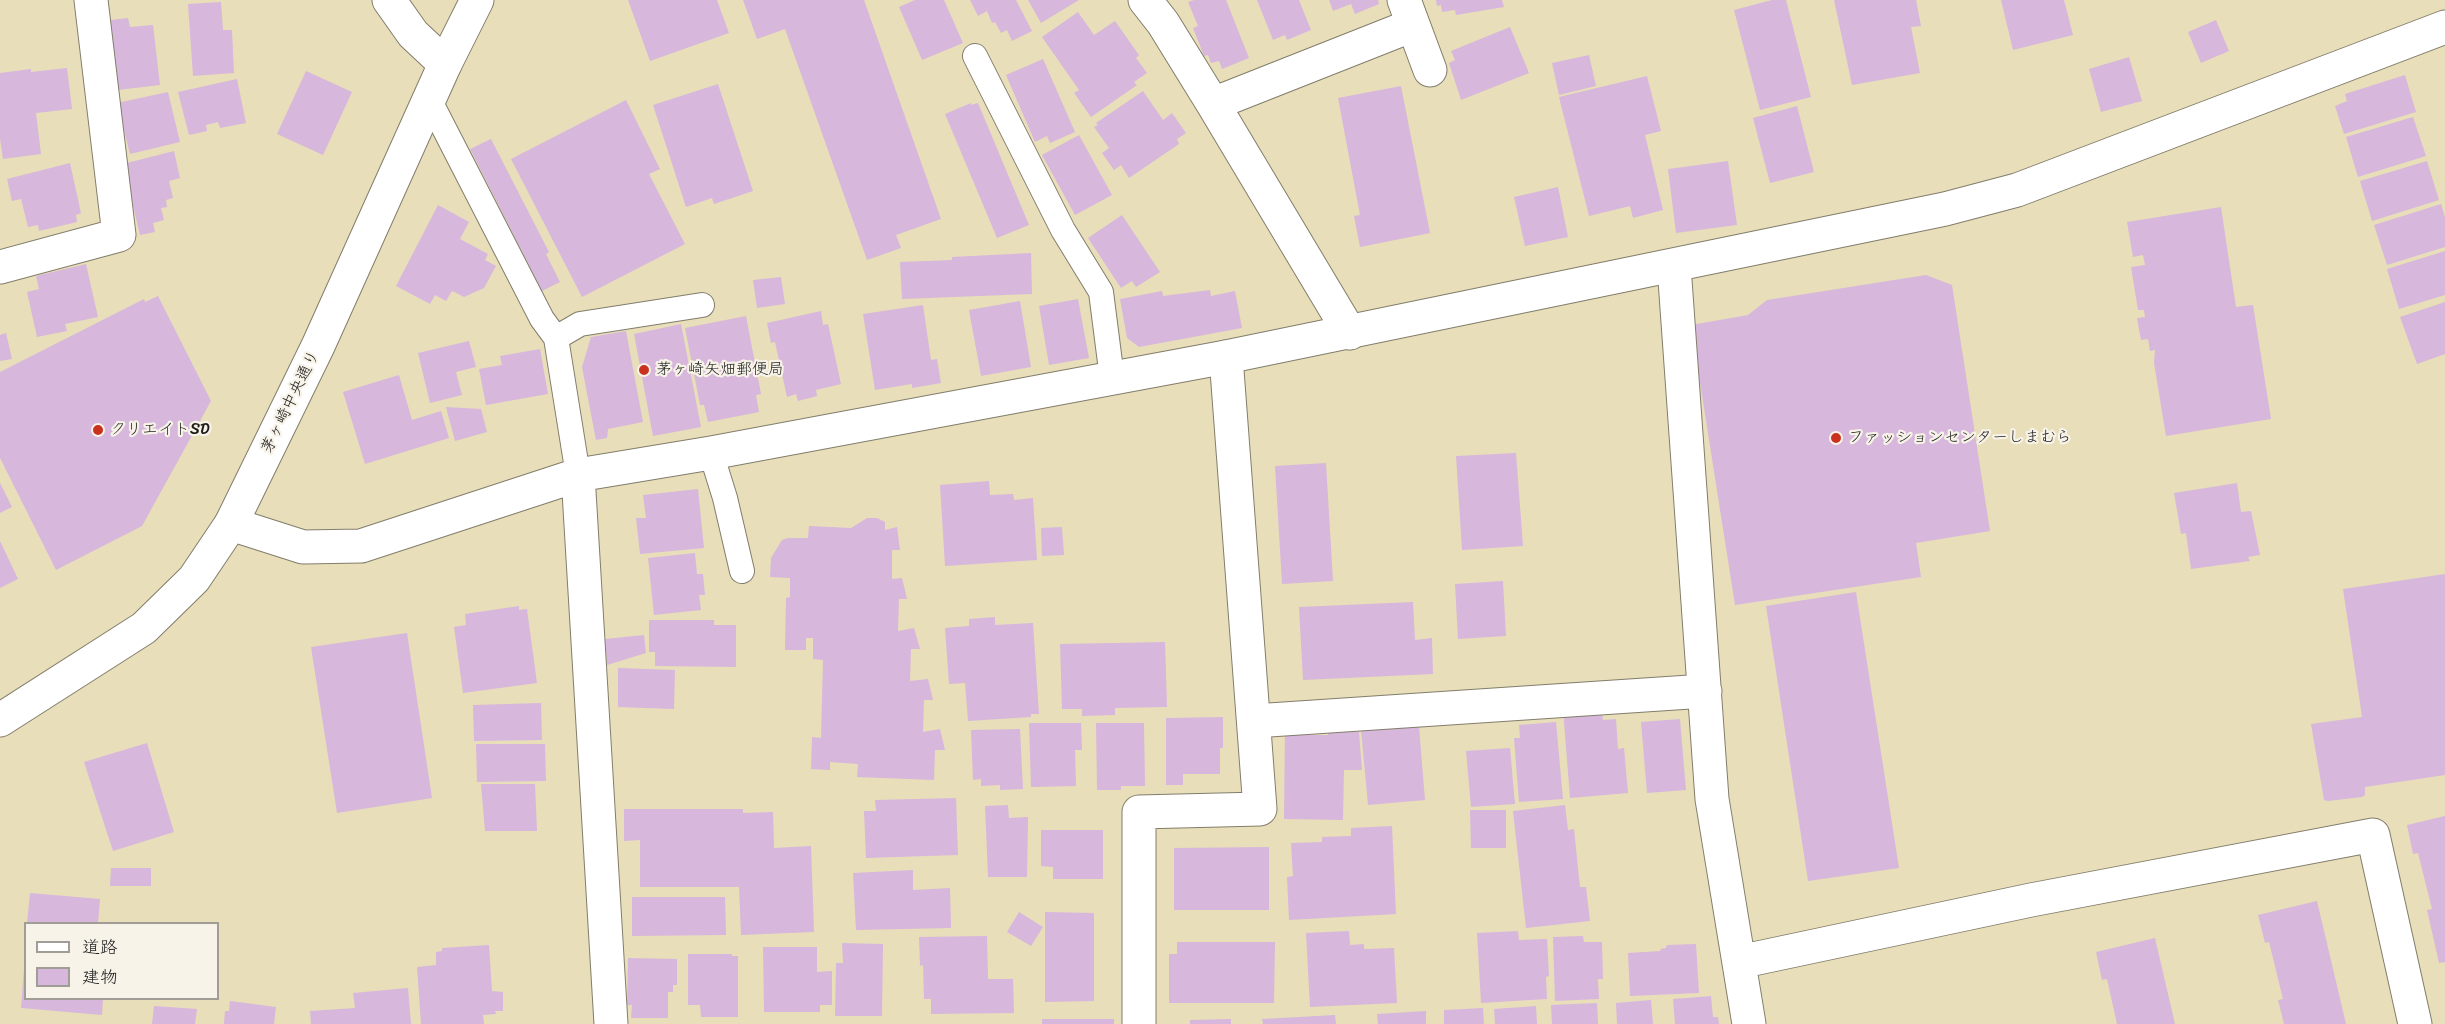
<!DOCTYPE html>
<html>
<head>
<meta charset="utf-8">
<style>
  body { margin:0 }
  #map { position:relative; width:2445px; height:1024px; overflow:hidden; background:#e8deba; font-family:Sriracha,"Klee One",sans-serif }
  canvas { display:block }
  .legend { position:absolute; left:24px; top:922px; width:195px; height:78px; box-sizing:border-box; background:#f7f3e8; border:2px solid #9f9d96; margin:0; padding:8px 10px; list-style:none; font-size:18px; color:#1c1c1c }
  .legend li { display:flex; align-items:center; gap:12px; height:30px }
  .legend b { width:30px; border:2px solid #9f9d96 }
</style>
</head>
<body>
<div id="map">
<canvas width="2445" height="1024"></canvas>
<ul class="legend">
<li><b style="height:8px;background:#fff"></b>道路</li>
<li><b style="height:16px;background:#d7b7dc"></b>建物</li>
</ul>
</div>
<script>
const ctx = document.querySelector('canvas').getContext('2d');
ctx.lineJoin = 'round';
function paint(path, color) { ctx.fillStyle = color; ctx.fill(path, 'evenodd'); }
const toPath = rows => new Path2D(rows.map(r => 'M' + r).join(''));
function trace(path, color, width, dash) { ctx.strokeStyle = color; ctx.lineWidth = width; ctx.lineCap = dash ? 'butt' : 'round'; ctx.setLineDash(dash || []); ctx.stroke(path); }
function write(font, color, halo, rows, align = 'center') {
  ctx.font = font + ' Sriracha,"Klee One",sans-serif'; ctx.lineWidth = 4.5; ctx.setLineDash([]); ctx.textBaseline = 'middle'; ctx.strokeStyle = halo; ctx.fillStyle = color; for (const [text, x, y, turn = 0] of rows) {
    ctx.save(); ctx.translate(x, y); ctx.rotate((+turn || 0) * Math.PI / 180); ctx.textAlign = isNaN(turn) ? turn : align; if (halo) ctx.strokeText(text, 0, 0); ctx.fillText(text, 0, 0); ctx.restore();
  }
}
paint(toPath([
  [628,0,717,0,729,33,650,61],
  [743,0,864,0,941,219,896,235,901,248,867,260,785,29,757,39],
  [915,0,944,0,963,43,922,60,899,7],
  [970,0,1016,0,1032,31,1012,41,1007,30,1001,33,995,22,992,23,987,11,978,16],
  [1028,0,1079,0,1041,23],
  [1194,0,1226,0,1249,58,1222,69,1219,61,1211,63,1208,55,1204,56,1193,28,1198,26,1188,2],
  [1257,0,1299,0,1311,30,1287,40,1285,35,1273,40],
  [1329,0,1378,0,1379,4,1355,14,1351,4,1333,11],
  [1436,0,1502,0,1504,7,1456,15,1455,10,1442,12,1441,5,1437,6],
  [1772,0,1786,0,1811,97,1760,110,1734,10],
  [1834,0,1916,0,1921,26,1911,27,1920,73,1852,85],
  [2001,0,2064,0,2073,35,2013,50],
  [221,2,223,30,232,30,234,73,193,76,188,4],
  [1078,12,1094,35,1115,21,1139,55,1136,58,1147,73,1134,82,1137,85,1091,117,1074,93,1079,90,1042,37],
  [128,18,130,27,153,25,160,85,118,90,110,20],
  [2216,20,2229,51,2201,63,2188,32],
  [1510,27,1529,73,1461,100,1449,63,1455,60,1451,51],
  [1589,55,1596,86,1559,95,1552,63],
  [2129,57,2142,101,2101,112,2089,69],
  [1043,59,1075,132,1050,143,1047,136,1035,142,1006,75],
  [67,68,72,109,36,113,41,154,3,159,0,139,0,73,31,69,31,72],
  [306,71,352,92,323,155,277,134],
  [2405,75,2416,112,2344,134,2335,106,2347,101,2345,94],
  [1647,76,1661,131,1645,135,1663,210,1633,218,1630,206,1589,216,1559,97],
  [237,79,246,123,220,128,218,122,206,125,207,131,189,135,178,92],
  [718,84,753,191,714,204,712,198,686,207,653,105],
  [1401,86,1430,233,1360,247,1354,216,1360,215,1338,98],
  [1143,91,1163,120,1172,113,1186,133,1177,139,1179,144,1129,178,1121,165,1114,170,1102,153,1109,148,1094,127,1098,125,1096,123],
  [168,92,180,142,130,154,117,103],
  [626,100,660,169,649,174,685,244,582,297,511,159],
  [971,103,971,105,978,103,1029,225,997,238,945,114],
  [1797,106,1814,172,1770,183,1753,118],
  [2413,117,2426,156,2358,177,2346,137],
  [1079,135,1112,195,1075,215,1042,155],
  [491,139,549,252,546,254,560,282,542,291,470,149],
  [174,151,180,178,169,181,173,198,166,200,167,207,161,208,164,220,153,223,155,232,140,235,123,164],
  [1728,161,1737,225,1676,233,1668,169],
  [2427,161,2439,200,2372,221,2360,181],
  [70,163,81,213,76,215,77,222,39,231,38,225,28,227,21,199,12,201,7,179],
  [1558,187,1568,237,1525,246,1514,197],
  [2441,204,2445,217,2445,247,2387,265,2374,225],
  [438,205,469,222,460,239,488,254,485,260,496,266,484,288,464,297,452,291,446,301,435,295,430,304,396,286],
  [2221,207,2236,307,2253,305,2271,419,2166,436,2154,363,2155,350,2150,351,2148,339,2141,340,2137,318,2145,317,2144,310,2138,310,2131,267,2145,265,2143,255,2133,257,2127,222],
  [1122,215,1160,272,1136,287,1132,281,1121,288,1088,238],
  [2445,251,2445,295,2399,309,2387,269],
  [1031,253,1032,294,902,299,900,262,952,260,952,257],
  [86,264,98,317,65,324,67,331,37,337,27,292,39,289,36,276],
  [1926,275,1952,285,1990,531,1916,543,1921,577,1735,605,1691,325,1748,315,1767,300],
  [781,277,785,304,757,308,753,280],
  [1210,290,1211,296,1235,291,1242,328,1139,347,1127,338,1120,299,1162,291,1163,296],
  [158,296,211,401,142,526,56,570,0,458,0,372,144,299,145,302],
  [1078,299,1089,358,1049,365,1039,306],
  [1020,301,1031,367,981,376,969,310],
  [2445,302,2445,354,2417,364,2400,317],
  [923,305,931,360,937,359,941,383,912,388,912,384,875,390,863,314],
  [821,311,823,325,828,324,841,384,816,390,817,396,798,401,796,394,787,397,775,342,771,343,767,323],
  [746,316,761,394,756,395,759,412,708,422,704,405,700,405,685,328],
  [681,324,701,427,653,436,634,334],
  [626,331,643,422,608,429,607,438,596,440,582,367,591,337],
  [6,333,12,359,0,361,0,335],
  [469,341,476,367,456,372,462,395,430,403,418,353],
  [540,349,548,394,486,405,479,369,502,365,500,356],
  [399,375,412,420,441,411,449,438,365,464,343,392],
  [446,407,481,409,487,432,455,441],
  [1516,453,1523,546,1462,550,1456,456],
  [1326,463,1333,581,1282,584,1275,466],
  [989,481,990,495,1013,494,1014,500,1033,498,1037,560,945,566,940,485],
  [0,483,12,507,0,513],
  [2237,483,2241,512,2251,511,2260,555,2248,557,2250,561,2191,569,2186,533,2181,534,2174,493],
  [698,489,704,548,640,554,636,518,646,518,643,495],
  [867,518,877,518,885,522,885,530,897,527,900,550,892,550,892,579,902,578,907,599,899,599,898,631,914,628,920,649,911,649,910,681,928,679,933,700,924,700,923,732,940,729,945,750,935,750,934,780,857,777,858,764,830,762,830,770,811,769,812,737,821,738,823,660,813,659,813,638,806,638,806,650,785,650,786,598,790,597,790,578,770,577,771,558,782,540,788,538,808,538,809,526,851,528],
  [1062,527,1064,555,1042,556,1041,528],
  [0,541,18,579,0,588],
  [695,553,697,574,703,574,705,595,699,595,701,610,654,615,648,558],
  [2445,574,2445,775,2365,787,2365,795,2362,797,2328,801,2324,800,2311,724,2362,717,2343,589],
  [1503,581,1506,636,1458,639,1455,584],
  [1856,592,1899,868,1808,881,1766,606],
  [1413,602,1415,640,1432,638,1433,674,1303,680,1299,607],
  [519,606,519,610,527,609,537,683,463,693,454,627,466,625,465,614],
  [995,617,995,625,1033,623,1039,714,1031,714,1031,717,968,721,965,683,949,684,945,628,969,626,969,619],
  [649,620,714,620,714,625,736,625,736,667,655,666,655,652,649,652],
  [407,633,432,798,337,813,311,647],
  [644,635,646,653,607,665,605,639],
  [1165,642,1167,707,1115,708,1115,715,1082,716,1082,709,1062,709,1060,644],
  [618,668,675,670,674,709,618,707],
  [541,703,542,740,474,741,473,705],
  [1601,707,1603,720,1616,719,1618,749,1624,748,1628,793,1570,798,1563,709],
  [1418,714,1425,800,1368,805,1360,719],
  [1223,717,1223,748,1220,748,1220,774,1183,774,1183,785,1166,785,1166,718],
  [1680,719,1686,790,1647,793,1641,722],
  [1556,722,1563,799,1519,802,1514,738,1520,738,1519,725],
  [1029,723,1081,723,1082,750,1075,750,1076,786,1031,787],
  [1096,723,1144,723,1145,786,1121,786,1121,790,1097,790],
  [1285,727,1305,727,1305,735,1328,735,1328,732,1359,732,1362,770,1344,770,1343,820,1284,819],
  [1020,729,1023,789,1000,790,1000,785,981,786,981,779,973,780,971,730],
  [147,743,174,832,113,851,84,762],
  [476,744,545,744,546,781,477,782],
  [1510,748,1515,804,1471,807,1466,751],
  [481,784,535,784,537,831,485,831],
  [956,798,958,855,866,858,864,811,876,811,875,800],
  [1008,805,1009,818,1028,817,1027,877,988,877,985,806],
  [1565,805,1568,830,1574,829,1580,887,1586,887,1590,921,1526,928,1513,811],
  [624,809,743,809,743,813,773,812,774,848,811,846,814,932,741,935,739,887,640,887,640,840,624,841],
  [1470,810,1506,810,1506,848,1471,848],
  [2445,816,2445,962,2439,963,2427,910,2432,909,2418,853,2413,854,2407,825],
  [1392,826,1396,914,1289,920,1287,877,1293,876,1291,843,1322,842,1322,837,1351,836,1351,828],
  [1041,830,1103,830,1103,879,1053,879,1053,867,1041,866],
  [1269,847,1269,910,1174,910,1174,848],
  [111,868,151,868,151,886,110,886],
  [913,870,913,890,950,888,951,928,856,930,853,873],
  [30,893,100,899,98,924,27,924],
  [632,897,725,897,726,935,632,936],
  [2317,901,2346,1024,2284,1024,2278,1000,2283,999,2269,942,2265,943,2258,915],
  [1019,912,1043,927,1031,946,1007,932],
  [1045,912,1094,913,1094,1001,1045,1002],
  [1349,931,1350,945,1364,944,1364,949,1394,948,1397,1003,1310,1007,1306,933],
  [1518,931,1519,940,1547,939,1549,976,1546,977,1547,999,1481,1003,1477,933],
  [987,936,988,979,1013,979,1014,1013,931,1014,931,999,924,999,923,965,920,966,919,937],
  [1583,936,1584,942,1602,942,1603,979,1598,979,1599,999,1555,1001,1553,937],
  [2155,938,2175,1024,2117,1024,2107,979,2102,980,2096,952],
  [1177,942,1275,942,1274,1003,1169,1003,1169,954,1177,954],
  [842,943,883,944,882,1016,835,1016,836,963,843,963],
  [1696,944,1699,993,1630,996,1628,953,1661,951,1660,949,1666,948,1667,945],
  [489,945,492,991,503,992,503,1011,495,1011,496,1014,483,1015,484,1024,421,1024,417,967,436,965,436,952,442,951,442,948],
  [763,947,817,947,817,972,832,971,832,1005,820,1005,820,1012,764,1012],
  [688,954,732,954,732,956,738,956,738,1017,701,1017,700,1005,688,1005],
  [628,958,677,959,677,985,673,985,673,992,668,992,668,1018,631,1018,632,1005,627,1005],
  [24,968,26,998,103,998,102,1015,21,1008],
  [408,988,411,1024,311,1024,310,1011,355,1008,353,993],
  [1711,996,1713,1017,1718,1017,1719,1024,1675,1024,1673,999],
  [1651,1000,1653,1024,1617,1024,1616,1003],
  [230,1001,276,1007,274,1024,224,1024,225,1011,229,1011],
  [1597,1003,1598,1024,1552,1024,1551,1005],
  [154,1006,197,1009,195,1024,152,1024],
  [1536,1006,1537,1024,1495,1024,1494,1009],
  [1483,1008,1484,1024,1444,1024,1444,1010],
  [1426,1011,1426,1024,1378,1024,1377,1014],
  [1335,1015,1336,1024,1263,1024,1262,1019],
  [1042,1019,1114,1019,1114,1024,1042,1024],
  [1231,1019,1231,1024,1190,1024,1190,1020]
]), '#d7b7dc');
const service = toPath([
  [975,56,1063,230,1101,292,1112,378],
  [429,99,542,319,556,338,578,475],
  [556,338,580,324,702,305],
  [711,453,725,498,742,571]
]);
const minor = toPath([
  [389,0,413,34,445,64],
  [1145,0,1163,23,1213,104,1350,333],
  [1404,0,1430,70],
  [1213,104,1413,25],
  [1674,266,1712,799,1749,1024],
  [0,267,119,235,91,0],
  [578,475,611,1024],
  [1254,721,1705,691],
  [1739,962,2031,900,2373,835,2415,1024],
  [1139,1024,1139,812,1260,809,1226,357]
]);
const tertiary = toPath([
  [231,524,303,547,361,546,578,475,711,453,1226,357,1945,209,2017,190,2445,27]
]);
const primary = toPath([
  [0,720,144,628,194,579,231,524,318,346,445,64,477,0]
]);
trace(service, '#827d6b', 26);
trace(minor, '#827d6b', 35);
trace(tertiary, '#827d6b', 35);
trace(primary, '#827d6b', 35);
trace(service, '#fff', 24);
trace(minor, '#fff', 33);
trace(tertiary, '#fff', 33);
trace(primary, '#fff', 33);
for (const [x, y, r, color] of [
  [644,370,6,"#c8321e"],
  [98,430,6,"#c8321e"],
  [1836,438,6,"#c8321e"]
]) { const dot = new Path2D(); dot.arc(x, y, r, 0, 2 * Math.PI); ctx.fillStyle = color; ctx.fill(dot); trace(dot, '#f7f3e8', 2); }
write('16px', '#1c1c1c', '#f7f3e8', [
  ["茅ヶ崎矢畑郵便局",656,370],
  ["クリエイトSD",110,430],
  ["ファッションセンターしまむら",1848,438]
], 'left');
write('16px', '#1c1c1c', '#f7f3e8', [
  ["茅ヶ崎中央通り",291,402,-64]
]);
</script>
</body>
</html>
